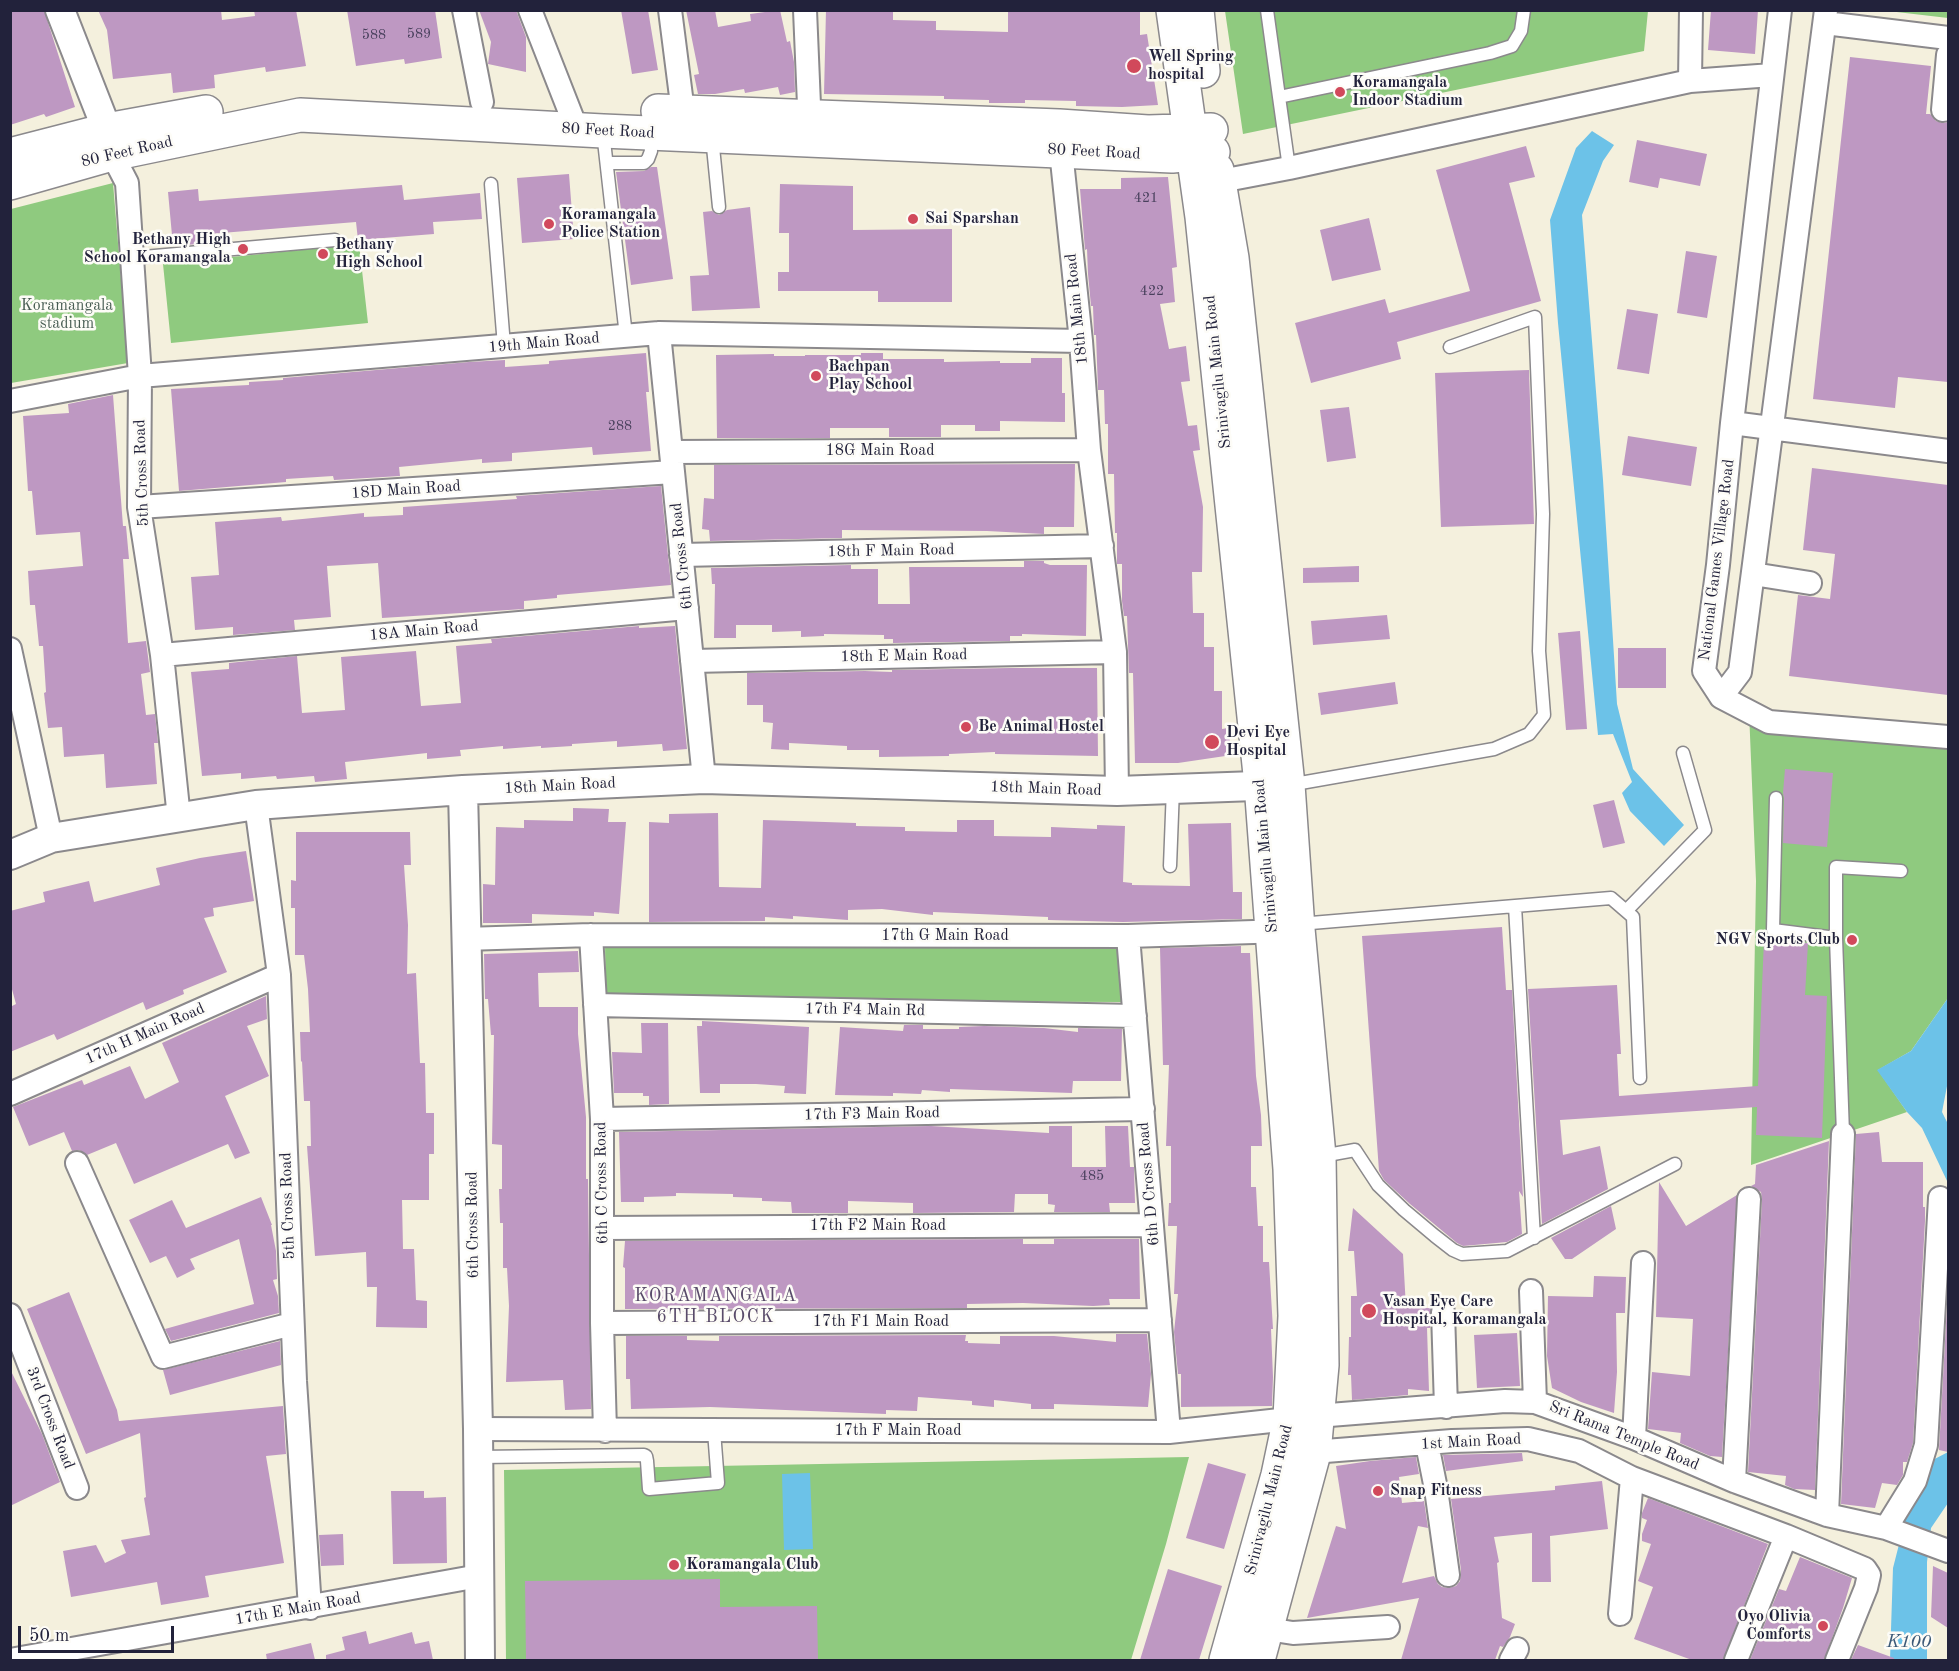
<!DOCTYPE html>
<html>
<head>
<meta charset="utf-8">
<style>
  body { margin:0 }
  #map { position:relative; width:1959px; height:1671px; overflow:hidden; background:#f4f0dd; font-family:"Old Standard TT",serif }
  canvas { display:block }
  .frame { position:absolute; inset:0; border:12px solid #22223b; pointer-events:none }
  .scale { position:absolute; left:18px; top:1626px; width:156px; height:27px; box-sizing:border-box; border:3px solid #22223b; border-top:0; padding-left:8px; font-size:18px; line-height:21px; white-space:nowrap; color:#22223b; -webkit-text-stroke:4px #fdfcf7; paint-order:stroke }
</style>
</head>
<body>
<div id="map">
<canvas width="1959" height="1671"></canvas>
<div class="frame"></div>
<div class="scale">50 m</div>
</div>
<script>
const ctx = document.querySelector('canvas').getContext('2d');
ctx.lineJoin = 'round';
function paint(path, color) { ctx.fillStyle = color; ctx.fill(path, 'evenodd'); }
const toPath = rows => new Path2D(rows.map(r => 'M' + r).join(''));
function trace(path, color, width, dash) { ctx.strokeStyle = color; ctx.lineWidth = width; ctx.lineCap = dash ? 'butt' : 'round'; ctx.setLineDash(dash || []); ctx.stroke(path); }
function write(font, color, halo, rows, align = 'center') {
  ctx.font = font + ' "Old Standard TT",serif'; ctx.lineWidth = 5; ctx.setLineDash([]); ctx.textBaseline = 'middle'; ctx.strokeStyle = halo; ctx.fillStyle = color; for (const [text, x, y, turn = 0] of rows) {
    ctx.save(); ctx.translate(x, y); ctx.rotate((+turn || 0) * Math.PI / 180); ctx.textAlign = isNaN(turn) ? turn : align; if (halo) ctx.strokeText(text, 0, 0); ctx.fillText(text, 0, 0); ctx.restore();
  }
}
paint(toPath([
  [1225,11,1648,11,1644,51,1243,134],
  [1888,11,1948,11,1948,18],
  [113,183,128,363,11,383,11,209],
  [359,244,368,323,171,343,163,264],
  [1749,711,1948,725,1948,998,1911,1051,1878,1070,1907,1112,1751,1165,1756,881],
  [605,945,1122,946,1122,1002,606,1000],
  [1189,1457,1166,1544,1131,1660,506,1660,504,1470]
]), '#8fca7f');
paint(toPath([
  [1592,131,1614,145,1603,161,1582,215,1603,480,1617,704,1633,769,1684,825,1664,846,1630,811,1622,793,1632,782,1613,734,1598,735,1558,323,1550,220,1576,148],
  [1948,998,1948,1081,1942,1112,1948,1124,1948,1183,1922,1128,1907,1112,1877,1070,1911,1051],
  [1948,1452,1948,1503,1931,1528,1927,1562,1927,1660,1890,1660,1893,1568,1906,1517,1929,1462],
  [810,1473,813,1549,784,1550,782,1474]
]), '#6cc2e8');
paint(toPath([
  [10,10,44,10,75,107,46,117,44,114,10,125],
  [98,10,221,10,222,20,255,16,254,10,296,10,306,66,266,72,265,67,214,75,215,88,173,93,171,73,113,79,107,30],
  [347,10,435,10,442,58,405,64,404,59,356,66],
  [479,10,516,10,526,37,526,72,488,64,491,42],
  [621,10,648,10,658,70,632,74],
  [686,10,715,10,718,27,751,21,750,14,780,10,787,42,790,41,794,62,795,92,780,95,778,87,745,93,744,89,715,94,698,94,694,75,699,74],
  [826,10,893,10,893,20,936,21,936,30,1008,32,1008,10,1140,10,1140,35,1147,34,1158,105,1122,107,1076,106,1076,101,1025,100,1025,103,989,103,989,100,944,99,944,96,824,94],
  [1711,10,1758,10,1755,54,1708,50],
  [1850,57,1931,66,1926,114,1930,114,1936,121,1942,123,1948,122,1948,382,1898,377,1895,408,1813,399],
  [1637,140,1707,154,1700,186,1660,178,1658,188,1629,182],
  [1526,146,1535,177,1509,183,1541,301,1397,342,1401,359,1311,383,1295,323,1385,299,1389,313,1470,291,1436,170],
  [651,167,657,167,673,279,631,285,616,172,644,171],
  [569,174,574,239,522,243,517,178],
  [1168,177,1177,267,1172,268,1175,302,1160,304,1169,349,1186,346,1190,381,1181,382,1188,426,1197,425,1200,450,1193,451,1203,507,1202,572,1192,572,1193,613,1204,613,1204,647,1214,647,1214,691,1222,691,1222,729,1228,728,1232,755,1178,763,1135,763,1133,673,1129,673,1127,616,1124,616,1122,601,1122,564,1117,564,1117,533,1115,533,1114,474,1108,474,1108,424,1105,424,1104,390,1098,390,1096,335,1094,335,1093,306,1091,306,1088,274,1087,249,1085,250,1080,189,1121,189,1121,178],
  [780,184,853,186,853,230,952,229,952,302,878,302,878,291,778,291,778,272,789,272,789,233,779,233],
  [402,185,404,200,480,193,482,219,433,222,434,234,358,240,356,222,197,235,198,244,173,246,168,192,198,189,199,201],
  [750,207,760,308,692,311,690,276,709,275,703,212,712,211,719,215,727,210],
  [1369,218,1381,270,1332,281,1320,230],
  [1686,251,1717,256,1707,318,1677,313],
  [1627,309,1658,314,1649,374,1617,369],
  [646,353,649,392,646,392,651,451,593,455,592,447,512,453,512,461,482,463,482,459,399,467,400,476,334,480,333,476,286,479,286,482,179,491,171,389,249,385,249,382,283,380,283,378,469,362,505,360,505,367,549,364,549,361],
  [861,353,883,353,883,359,944,359,944,362,1000,361,1000,363,1031,363,1031,358,1062,358,1062,393,1065,393,1065,422,1000,421,1000,431,975,431,975,425,941,425,941,437,889,437,889,428,830,428,830,438,717,438,716,355,774,354,774,356,805,356,805,355,861,355],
  [1529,370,1534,524,1441,527,1435,373],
  [113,395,123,526,126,526,129,559,123,559,128,643,146,641,150,672,141,674,146,715,155,714,158,743,154,743,157,784,106,788,104,754,64,757,62,727,48,728,44,693,46,692,43,646,39,646,35,605,30,605,28,571,83,566,80,532,36,535,32,491,28,491,23,416,69,413,68,404],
  [1349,407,1356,458,1327,462,1320,410],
  [1628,436,1697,447,1691,486,1622,475],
  [1075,464,1074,527,1044,527,1044,534,987,531,842,530,842,538,710,541,709,530,702,529,704,498,714,499,714,465],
  [1812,468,1948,485,1948,695,1789,676,1798,595,1830,599,1835,554,1803,550],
  [661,486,671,585,557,595,557,598,524,601,524,609,382,618,378,563,327,566,331,617,294,620,295,630,233,635,233,627,195,630,191,577,219,575,215,522,281,517,282,521,364,513,364,517,403,515,403,507,517,499,516,496],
  [1024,561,1044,561,1044,563,1050,565,1087,565,1086,636,1022,634,1022,636,1010,636,1010,641,893,643,893,639,884,639,884,635,824,634,824,636,801,637,801,631,772,632,772,625,736,625,736,638,714,638,715,584,712,584,711,568,851,565,851,569,878,569,878,604,910,604,909,567,1024,567],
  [1359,566,1359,582,1303,583,1303,568],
  [1387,615,1390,639,1313,645,1311,621],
  [639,626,639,628,675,626,687,749,663,751,662,744,617,747,617,741,572,744,572,746,541,748,541,746,503,749,503,746,460,750,461,756,427,759,427,753,345,762,347,779,315,782,314,776,277,779,276,776,241,779,241,773,202,776,191,672,229,669,229,663,297,656,302,713,345,710,341,657,416,651,421,706,461,703,456,646,492,643,491,639],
  [1580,631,1587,729,1566,730,1558,633],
  [1618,648,1666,648,1666,688,1618,688],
  [1010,668,1097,668,1098,756,995,754,995,752,949,754,949,756,879,757,879,750,847,750,847,746,789,743,789,750,771,749,773,723,763,722,763,705,747,705,747,673,865,671,892,672,892,670],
  [1395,682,1398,704,1321,715,1318,693],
  [1785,769,1833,773,1827,847,1783,843,1784,798,1783,793],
  [1614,800,1625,843,1603,848,1593,805],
  [573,808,609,809,608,822,626,822,619,914,594,912,594,916,532,914,532,923,483,923,483,884,495,885,496,827,524,828,524,820,573,821],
  [718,813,719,887,761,888,763,820,856,823,856,826,905,827,905,831,957,832,957,820,994,820,994,836,1051,837,1051,827,1097,829,1097,825,1125,826,1123,882,1132,883,1132,885,1190,886,1188,824,1231,823,1233,892,1242,892,1242,919,1123,922,1048,920,1048,917,933,912,933,915,882,909,848,910,848,920,793,916,793,919,765,917,765,921,649,922,649,822,669,823,669,814],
  [296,832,410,832,411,865,404,865,408,925,407,974,416,973,420,1063,425,1063,426,1113,434,1113,434,1154,429,1154,429,1200,402,1200,403,1249,414,1249,416,1300,427,1301,427,1328,376,1327,377,1287,367,1287,366,1252,315,1256,307,1146,311,1146,310,1101,304,1101,302,1061,301,1062,300,1032,310,1032,308,989,304,955,295,955,295,908,291,908,291,880,296,881],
  [246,851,254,901,213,908,214,916,204,918,227,972,183,990,184,994,146,1010,143,1002,57,1040,54,1034,10,1052,10,1007,16,1004,10,982,10,911,45,902,43,892,89,881,94,902,160,885,156,868,200,858],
  [1502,927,1506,990,1512,990,1523,1197,1519,1191,1522,1234,1507,1242,1463,1246,1457,1243,1410,1204,1384,1180,1379,1171,1362,936],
  [1764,939,1808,943,1805,995,1827,996,1822,1138,1756,1135,1757,1107,1560,1120,1563,1155,1600,1146,1608,1189,1542,1224,1528,989,1617,985,1621,1054,1617,1054,1619,1096,1758,1086],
  [1241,946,1241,953,1250,953,1256,1076,1261,1115,1262,1146,1251,1146,1251,1187,1256,1187,1258,1226,1263,1226,1263,1262,1269,1262,1273,1329,1271,1329,1273,1377,1272,1406,1181,1407,1181,1374,1178,1374,1174,1332,1178,1294,1174,1294,1177,1226,1168,1226,1169,1203,1171,1203,1171,1146,1166,1146,1169,1065,1163,1065,1160,948],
  [578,951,579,972,538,973,539,1007,578,1007,578,1034,586,1117,586,1179,588,1179,591,1409,565,1410,563,1380,506,1382,509,1306,507,1268,503,1268,503,1223,500,1223,499,1189,502,1189,502,1145,492,1144,494,1035,491,1035,488,999,485,999,484,954],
  [266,996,267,1019,247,1026,269,1076,225,1096,250,1153,235,1159,228,1144,134,1184,116,1143,87,1155,79,1150,72,1151,64,1132,29,1146,13,1107,82,1080,84,1085,130,1066,145,1099,179,1082,162,1043],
  [702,1021,809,1027,806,1094,784,1093,785,1086,756,1084,720,1084,720,1093,700,1093,697,1026,702,1026],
  [641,1023,668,1023,669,1104,649,1105,649,1096,643,1096,643,1093,614,1093,612,1052,642,1053],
  [904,1025,923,1025,923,1029,959,1029,959,1027,984,1026,1044,1028,1078,1032,1078,1028,1122,1029,1121,1081,1073,1081,1072,1093,950,1089,950,1092,922,1090,921,1094,893,1093,893,1096,835,1095,840,1027,903,1031],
  [931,1126,1049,1133,1049,1126,1072,1126,1072,1167,1106,1167,1105,1126,1128,1126,1130,1167,1134,1167,1135,1203,1109,1203,1110,1212,1054,1212,1055,1205,1048,1204,1048,1194,1015,1194,1014,1212,913,1213,913,1203,848,1201,848,1213,792,1213,791,1202,762,1201,762,1198,733,1197,733,1194,676,1193,676,1196,644,1197,644,1202,621,1202,619,1132],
  [1879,1132,1882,1162,1923,1162,1923,1207,1925,1207,1925,1221,1913,1443,1907,1462,1903,1462,1903,1475,1897,1485,1882,1483,1875,1508,1841,1504,1856,1134],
  [1829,1141,1815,1490,1794,1489,1785,1485,1786,1476,1748,1472,1762,1200,1761,1192,1751,1186,1755,1184,1756,1165],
  [1659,1182,1686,1226,1737,1195,1722,1457,1710,1456,1680,1443,1681,1433,1648,1429,1652,1372,1690,1376,1693,1319,1656,1317],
  [261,1197,272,1225,271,1225,276,1251,277,1279,273,1280,278,1296,279,1313,171,1341,165,1329,254,1304,239,1239,190,1259,195,1269,177,1278,166,1256,150,1263,129,1220,172,1200,186,1228],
  [1611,1206,1616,1229,1572,1259,1565,1259,1551,1238],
  [1353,1208,1403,1254,1406,1308,1431,1308,1430,1328,1427,1328,1429,1391,1408,1389,1408,1395,1352,1400,1351,1375,1348,1375,1349,1337,1351,1337,1351,1296,1357,1296,1354,1251,1348,1251],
  [1023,1239,1023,1244,1054,1244,1054,1239,1139,1239,1140,1299,1109,1299,1110,1305,1093,1306,1023,1303,967,1304,967,1308,625,1309,625,1268,623,1267,625,1241],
  [1594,1276,1626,1277,1625,1313,1616,1313,1617,1372,1614,1413,1581,1402,1552,1388,1547,1356,1548,1296,1593,1297],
  [1948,1287,1948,1452,1939,1450],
  [69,1292,117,1410,119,1421,283,1406,286,1454,266,1456,284,1563,205,1576,209,1597,161,1605,157,1582,71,1597,63,1551,96,1545,105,1563,126,1553,121,1540,150,1535,144,1498,146,1497,140,1433,86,1454,27,1309],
  [1517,1333,1520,1386,1477,1388,1474,1335],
  [1116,1334,1147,1334,1151,1374,1148,1407,1054,1404,1054,1409,1031,1409,1031,1404,994,1400,994,1407,972,1405,972,1401,918,1397,917,1411,886,1410,886,1414,710,1407,631,1409,630,1379,626,1379,626,1336,687,1336,687,1340,719,1341,719,1336,966,1335,965,1341,968,1341,968,1343,1000,1344,1000,1336,1054,1336,1116,1342],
  [280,1341,281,1365,170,1395,163,1370],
  [10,1369,42,1434,60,1482,10,1506],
  [1522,1453,1523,1461,1446,1471,1443,1455],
  [1416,1457,1419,1474,1399,1477,1402,1503,1424,1501,1428,1528,1418,1526,1402,1583,1434,1576,1438,1584,1442,1587,1449,1588,1456,1586,1460,1581,1461,1570,1451,1499,1555,1490,1555,1486,1602,1481,1608,1529,1550,1536,1551,1582,1532,1582,1532,1533,1494,1537,1499,1562,1497,1563,1502,1618,1515,1624,1510,1637,1503,1647,1500,1646,1495,1660,1401,1660,1419,1598,1307,1618,1336,1526,1346,1529,1336,1466,1370,1461],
  [1208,1463,1246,1474,1224,1549,1186,1538],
  [391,1491,424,1491,424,1498,446,1497,447,1563,393,1564],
  [1648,1498,1768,1544,1723,1660,1692,1660,1634,1639,1653,1587,1638,1581,1651,1544,1642,1541,1642,1534,1647,1520,1642,1518,1642,1513],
  [343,1534,344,1565,321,1566,319,1535],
  [1800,1557,1852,1578,1843,1608,1824,1660,1750,1660,1779,1589,1786,1591],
  [1933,1566,1948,1573,1948,1628,1931,1617],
  [1168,1569,1222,1586,1199,1660,1140,1660],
  [720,1579,720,1607,817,1606,818,1660,526,1660,525,1581],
  [366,1631,369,1644,412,1632,415,1644,429,1641,433,1660,326,1660,326,1655,345,1650,342,1637],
  [311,1643,315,1660,267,1660,266,1654],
  [1858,1645,1894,1658,1894,1660,1851,1660]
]), '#be98c2');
const service = toPath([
  [1267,10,1279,97],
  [603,132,626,336],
  [712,137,719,207],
  [607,163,644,163,648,159,651,151,650,135],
  [1289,168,1279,97,1490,53,1512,46,1521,31,1524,10],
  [491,184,504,346],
  [132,258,335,240],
  [1289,785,1494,749,1529,734,1544,715,1539,651,1543,514,1535,317,1450,347],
  [1776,798,1773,930,1836,938,1843,1134],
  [1170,866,1173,788],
  [1515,906,1534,1238],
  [1626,911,1705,830,1683,753],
  [1299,924,1611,898,1633,917,1640,1078],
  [1836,938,1836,867,1901,871],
  [1322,1156,1355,1150,1378,1185,1404,1210,1435,1236,1453,1250,1462,1254,1507,1251,1675,1164],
  [478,1457,644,1455,646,1456,647,1461,649,1489,718,1483,714,1431]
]);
const minor = toPath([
  [464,10,482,102],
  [530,10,577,130],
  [670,10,683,112],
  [805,10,810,129],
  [1780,10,1732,423,1718,565,1704,671,1721,697,1769,722,1948,737],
  [1825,23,1948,38],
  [1690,81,1691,10],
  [1943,110,1948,55],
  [1061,151,1081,341,1089,450,1115,652,1117,791],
  [112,154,127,183,140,376,139,507,162,655,179,818],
  [1205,184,1289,168,1690,81,1772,75],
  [659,333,704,779],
  [10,401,140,376,659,333,1081,341],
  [1732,423,1948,451],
  [671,452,1089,450],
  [139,507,673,472],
  [681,555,1102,546],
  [1753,574,1810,583],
  [10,649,51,838],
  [162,655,687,608],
  [692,661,1115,652],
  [1721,697,1740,672,1826,10],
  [256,805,279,975,295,1381,310,1608],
  [591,935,602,1119,602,1323,605,1431],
  [1128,936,1169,1432],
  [465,939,591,935,1128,936,1285,931],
  [595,1005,1135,1016],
  [10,1094,279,975],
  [602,1119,1143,1109],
  [77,1163,163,1357,292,1324],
  [603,1228,1152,1225],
  [1531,1291,1535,1402],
  [1443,1312,1446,1407],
  [10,1315,77,1488],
  [602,1323,1160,1320],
  [478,1429,1169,1432,1317,1416,1505,1401,1535,1402,1634,1438,1734,1481,1827,1515,1886,1528,1948,1551],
  [1634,1438,1643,1263],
  [1427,1444,1436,1489,1448,1575],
  [1300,1453,1452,1441,1528,1439,1579,1451,1632,1478,1786,1536,1865,1569,1869,1575,1866,1588,1837,1660],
  [1734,1481,1749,1199],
  [1827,1515,1843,1134],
  [1886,1528,1915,1481,1926,1445,1940,1198],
  [1620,1614,1632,1478],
  [1267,1629,1293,1633,1388,1627],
  [10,1660,479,1576],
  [1511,1660,1517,1649],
  [1736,1660,1786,1536]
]);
const tertiary = toPath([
  [60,10,107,130,111,152],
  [463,790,478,1429,480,1660],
  [10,855,51,838,256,805,463,790,704,779,1117,791,1283,785]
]);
const secondary = toPath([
  [1173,10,1202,217,1261,784,1290,1169,1295,1316,1290,1418,1278,1475,1226,1660],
  [1197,10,1203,71],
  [658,111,1059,126,1148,132,1211,130],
  [10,155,107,130,206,112],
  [1217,170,1232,258,1288,785,1298,929,1319,1156,1322,1365,1314,1453,1258,1660],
  [10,183,112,154,300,115,603,131,1172,156,1213,152]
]);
trace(service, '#8b898c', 15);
trace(minor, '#8b898c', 26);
trace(tertiary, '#8b898c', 32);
trace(secondary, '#8b898c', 36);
trace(service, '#fff', 12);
trace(minor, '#fff', 22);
trace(tertiary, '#fff', 28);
trace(secondary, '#fff', 33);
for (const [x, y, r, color] of [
  [1134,66,8,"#d1495b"],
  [1340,92,6,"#d1495b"],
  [913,219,6,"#d1495b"],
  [549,224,6,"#d1495b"],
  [243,249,6,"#d1495b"],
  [323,254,6,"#d1495b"],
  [816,376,6,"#d1495b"],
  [966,727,6,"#d1495b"],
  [1212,742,8,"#d1495b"],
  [1852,940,6,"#d1495b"],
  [1369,1311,8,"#d1495b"],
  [1378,1491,6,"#d1495b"],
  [674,1565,6,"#d1495b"],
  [1823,1626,6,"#d1495b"]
]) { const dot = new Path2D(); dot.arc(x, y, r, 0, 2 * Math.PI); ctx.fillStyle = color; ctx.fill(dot); trace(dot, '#fdfcf7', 2); }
write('14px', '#49405d', null, [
  ["589",419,34],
  ["588",374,35],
  ["421",1146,198],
  ["422",1152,291],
  ["288",620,426],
  ["485",1092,1176]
]);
write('bold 16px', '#22223b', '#fdfcf7', [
  ["Well Spring",1148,57],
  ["hospital",1148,75],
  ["Koramangala",1352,83],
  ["Indoor Stadium",1352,101],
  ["Koramangala",561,215],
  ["Police Station",561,233],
  ["Sai Sparshan",925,219],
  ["Bethany High",231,240,"right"],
  ["School Koramangala",231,258,"right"],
  ["Bethany",335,245],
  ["High School",335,263],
  ["Bachpan",828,367],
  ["Play School",828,385],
  ["Be Animal Hostel",978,727],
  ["Devi Eye",1226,733],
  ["Hospital",1226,751],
  ["NGV Sports Club",1840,940,"right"],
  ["Vasan Eye Care",1382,1302],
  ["Hospital, Koramangala",1382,1320],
  ["Snap Fitness",1390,1491],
  ["Koramangala Club",686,1565],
  ["Oyo Olivia",1811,1617,"right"],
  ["Comforts",1811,1635,"right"]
], 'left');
write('16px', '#22223b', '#fdfcf7', [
  ["80 Feet Road",608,131,3],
  ["80 Feet Road",127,152,-13],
  ["80 Feet Road",1094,152,3],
  ["18th Main Road",1077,309,-96],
  ["19th Main Road",544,343,-5],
  ["Srinivagilu Main Road",1218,372,-96],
  ["18G Main Road",880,451],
  ["5th Cross Road",142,473,-92],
  ["18D Main Road",406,490,-4],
  ["18th F Main Road",891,551,-1],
  ["6th Cross Road",682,556,-96],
  ["National Games Village Road",1717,560,-83],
  ["18A Main Road",424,631,-5],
  ["18th E Main Road",904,656,-1],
  ["18th Main Road",560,786,-3],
  ["18th Main Road",1046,789,2],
  ["Srinivagilu Main Road",1266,856,-95],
  ["17th G Main Road",945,936],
  ["17th F4 Main Rd",865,1010,1],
  ["17th H Main Road",145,1034,-24],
  ["17th F3 Main Road",872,1114,-1],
  ["6th C Cross Road",602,1183,-91],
  ["6th D Cross Road",1149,1184,-95],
  ["5th Cross Road",288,1206,-92],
  ["6th Cross Road",473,1225,-91],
  ["17th F2 Main Road",878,1226],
  ["17th F1 Main Road",881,1322],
  ["3rd Cross Road",50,1418,69],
  ["17th F Main Road",898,1431],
  ["Sri Rama Temple Road",1624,1436,22],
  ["1st Main Road",1471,1442,-3],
  ["Srinivagilu Main Road",1269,1500,-76],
  ["17th E Main Road",298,1609,-10]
]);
write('16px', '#485d53', '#fdfcf7', [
  ["Koramangala",67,306],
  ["stadium",67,324]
]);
ctx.letterSpacing = '1.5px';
write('18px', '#594b6a', '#fdfcf7', [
  ["KORAMANGALA",716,1296],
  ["6TH BLOCK",716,1317]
]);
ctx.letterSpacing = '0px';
write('italic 18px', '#3c5a78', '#fdfcf7', [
  ["K100",1909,1642]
]);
</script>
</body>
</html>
